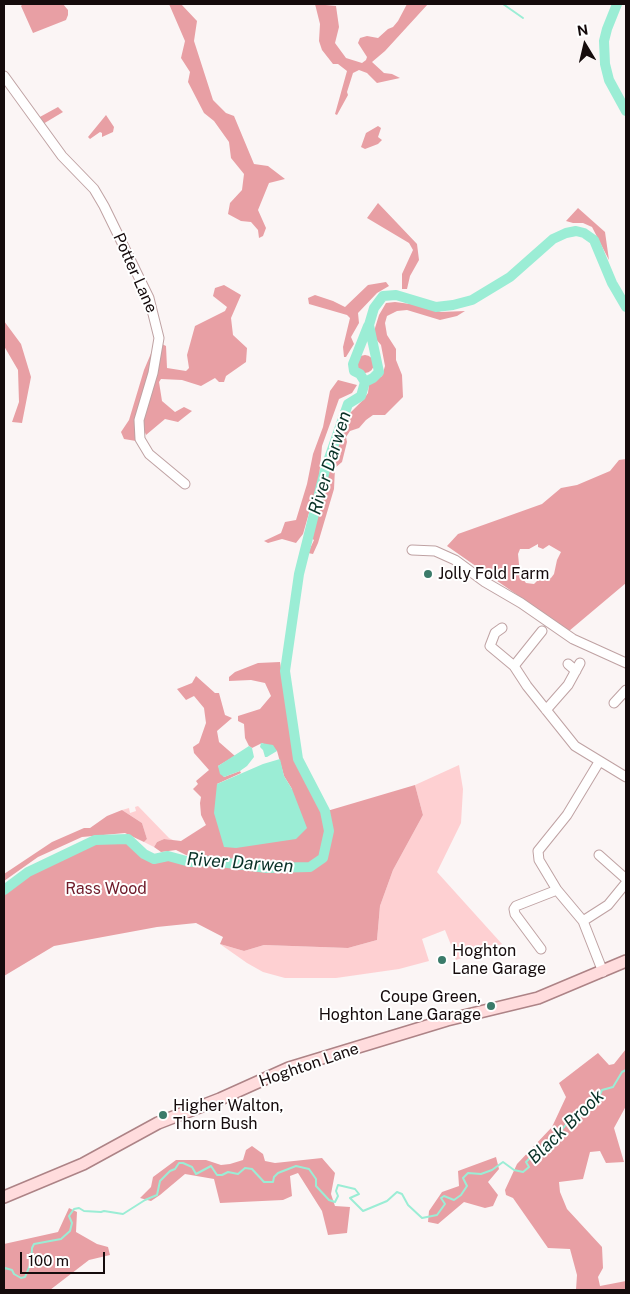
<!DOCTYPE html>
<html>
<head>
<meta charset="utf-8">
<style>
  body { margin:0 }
  #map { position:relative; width:630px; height:1294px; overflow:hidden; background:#fbf5f5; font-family:"Public Sans",sans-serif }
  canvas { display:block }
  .frame { position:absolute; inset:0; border:5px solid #150b0c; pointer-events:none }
  .north { position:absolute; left:560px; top:20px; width:50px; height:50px; -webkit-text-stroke:4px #fff; paint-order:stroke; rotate:351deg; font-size:14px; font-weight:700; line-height:20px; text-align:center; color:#150b0c }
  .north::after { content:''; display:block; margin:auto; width:18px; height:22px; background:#150b0c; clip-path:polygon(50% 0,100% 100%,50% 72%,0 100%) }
  .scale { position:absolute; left:20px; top:1252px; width:85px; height:22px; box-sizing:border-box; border:2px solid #150b0c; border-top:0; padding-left:6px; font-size:15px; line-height:18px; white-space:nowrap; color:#150b0c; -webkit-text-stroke:4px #fff; paint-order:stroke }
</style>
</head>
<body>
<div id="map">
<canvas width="630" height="1294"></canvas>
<div class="frame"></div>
<div class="north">N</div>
<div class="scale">100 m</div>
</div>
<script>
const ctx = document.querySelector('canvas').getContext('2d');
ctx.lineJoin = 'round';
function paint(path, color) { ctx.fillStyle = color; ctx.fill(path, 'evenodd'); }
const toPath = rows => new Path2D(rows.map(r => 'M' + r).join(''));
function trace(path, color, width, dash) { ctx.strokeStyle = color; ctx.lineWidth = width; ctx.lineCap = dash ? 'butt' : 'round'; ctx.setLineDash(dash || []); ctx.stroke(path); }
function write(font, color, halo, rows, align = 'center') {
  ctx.font = font + ' "Public Sans",sans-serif'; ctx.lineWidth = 4; ctx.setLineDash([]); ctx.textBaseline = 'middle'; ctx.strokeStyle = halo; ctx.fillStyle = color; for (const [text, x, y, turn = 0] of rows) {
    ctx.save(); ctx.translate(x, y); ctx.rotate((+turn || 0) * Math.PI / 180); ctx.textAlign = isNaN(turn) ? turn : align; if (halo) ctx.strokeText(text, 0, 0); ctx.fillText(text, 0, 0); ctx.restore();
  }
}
paint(toPath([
  [459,765,463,789,461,823,437,872,502,944,456,960,453,950,445,930,422,939,429,961,399,969,336,978,285,978,263,972,247,963,220,944,244,951,264,945,348,948,377,940,380,906,393,870,423,815,415,785],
  [138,806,169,838,173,840,164,839,157,842,154,847,144,842,147,839,142,823,122,810,129,808,130,813,136,811,135,807]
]), '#fed0d2');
paint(toPath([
  [23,4,63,4,68,10,68,15,66,20,33,33,21,6],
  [169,4,181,4,197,21,194,41,213,100,226,113,234,116,254,164,268,166,285,179,269,183,258,210,266,228,263,236,259,238,258,230,251,222,241,221,228,214,230,203,242,190,244,174,231,158,229,142,214,121,204,113,188,82,190,72,181,58,185,41],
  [315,4,336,6,339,27,335,43,346,58,362,63,366,60,367,57,358,43,360,38,367,36,378,38,388,29,393,27,398,21,407,4,428,4,385,51,372,62,384,73,392,74,400,78,377,83,367,73,359,70,353,73,347,92,348,95,337,115,335,114,347,71,338,64,333,64,322,50,319,41,320,24],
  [58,107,63,112,43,124,38,118],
  [106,115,114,127,113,132,102,137,102,133,100,132,90,139,88,137],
  [378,126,381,128,378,137,382,140,378,144,365,149,361,147,366,133],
  [378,203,417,244,419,260,410,276,407,289,402,289,402,274,413,250,409,243,367,218],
  [578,208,605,232,609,260,592,227,583,223,573,223,566,221],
  [386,282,389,286,377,293,358,313,359,323,351,337,354,344,346,357,344,357,343,347,350,318,347,315,309,304,308,298,315,295,333,301,345,307,368,285],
  [224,285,241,295,231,318,233,335,247,348,246,362,226,376,224,382,219,382,215,378,201,386,182,380,161,379,159,382,162,401,175,412,184,407,192,411,178,422,165,419,146,435,144,430,144,418,162,344,166,346,167,368,186,371,189,368,187,355,195,326,225,311,227,307,213,296,215,288],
  [395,302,418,305,441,312,465,311,457,316,440,320,407,310,397,311,387,316,385,323,387,335,396,349,396,360,402,375,403,397,385,415,373,415,366,420,359,428,350,431,346,437,347,442,342,462,335,468,334,489,318,543,313,554,308,553,314,540,311,538,329,469,348,415,363,400,368,393,369,384,382,376,385,366,381,345,375,338,375,328,379,315,386,303],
  [4,321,21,344,31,377,22,423,12,422,19,402,18,370,4,346],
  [152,351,155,351,136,441,124,439,121,432,129,420,144,370],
  '356 364a9 9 0 1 1 18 0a9 9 0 1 1-18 0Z',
  [338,380,357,385,352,393,339,399,322,446,319,478,303,534,296,543,282,539,268,543,264,541,281,533,285,522,296,520,307,484,313,454,323,427,330,391],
  [626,459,626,583,569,631,447,546,458,534,542,504,561,488,577,485,610,471,619,460],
  [538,544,538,547,543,549,549,545,561,552,557,560,554,574,551,578,542,576,534,584,526,583,520,575,518,554,520,549,529,549],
  [280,662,296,763,323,812,327,832,320,855,309,864,267,865,190,857,176,850,161,852,154,847,157,842,164,839,181,841,206,825,201,815,200,803,201,797,193,789,198,784,196,781,209,770,194,753,193,747,199,743,206,723,204,708,194,696,186,700,177,689,192,683,196,676,215,693,219,693,225,715,232,718,217,731,219,742,235,756,218,766,224,777,240,771,241,773,217,784,292,789,284,776,277,751,262,743,252,748,249,746,245,738,244,724,238,721,238,716,260,709,271,696,265,683,251,680,229,681,229,677,235,672,258,663],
  [415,785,423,815,393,870,380,906,377,940,348,948,264,945,244,951,220,944,223,937,196,923,157,927,54,946,4,976,4,894,30,875,95,843,127,841,142,855,154,860,168,858,190,864,212,863,267,870,310,869,325,859,332,831,327,811],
  [122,810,142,823,147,839,144,842,125,833,82,837,38,857,4,881,4,874,52,842,84,828,90,828,107,816],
  [626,1049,626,1106,614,1128,624,1162,606,1163,600,1151,590,1152,583,1179,559,1182,560,1192,567,1209,602,1247,603,1268,598,1277,600,1286,626,1281,626,1290,576,1290,577,1275,570,1249,548,1248,513,1198,506,1195,505,1190,517,1164,552,1127,566,1097,559,1083,598,1053,609,1065,614,1064],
  [252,1146,263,1154,265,1161,275,1163,322,1158,335,1173,331,1194,335,1206,350,1207,347,1233,328,1235,322,1211,298,1173,290,1176,292,1196,283,1200,220,1203,214,1179,185,1174,160,1195,151,1201,140,1198,151,1187,153,1177,176,1160,206,1160,221,1165,230,1164,243,1160,246,1150],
  [496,1157,499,1169,488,1182,498,1195,493,1206,485,1208,464,1202,438,1224,428,1222,429,1211,442,1192,459,1186,458,1171],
  [69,1208,77,1212,76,1232,97,1244,108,1247,110,1255,89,1260,50,1290,4,1290,4,1244,58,1232]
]), '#e89fa4');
paint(toPath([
  [261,743,273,745,277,751,267,757,265,757,263,750,260,747],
  [249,746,252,748,254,757,247,766,240,771,224,777,220,774,218,766],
  [280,759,284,776,292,789,307,828,296,839,236,848,224,847,214,813,217,784,263,764]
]), '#9bedd5');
trace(toPath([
  [503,4,523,18],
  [4,1270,5,1268,12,1270,14,1274,21,1278,25,1277,31,1263,32,1248,34,1244,61,1239,70,1231,72,1223,69,1216,74,1209,79,1208,84,1211,101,1212,104,1211,123,1214,145,1200,157,1195,160,1181,170,1171,175,1169,179,1163,183,1163,192,1167,196,1174,211,1166,217,1175,222,1175,228,1172,238,1174,245,1168,252,1169,264,1182,273,1182,274,1177,278,1173,296,1166,309,1169,316,1179,316,1186,329,1200,335,1202,338,1196,336,1191,338,1185,355,1189,359,1194,350,1198,363,1211,387,1201,397,1192,402,1194,408,1205,422,1218,437,1215,445,1204,441,1198,444,1196,454,1200,461,1195,467,1186,463,1178,468,1173,481,1174,492,1170,503,1162,514,1170,523,1172,529,1167,526,1162,533,1155,543,1155,549,1146,568,1122,581,1116,599,1097,602,1090,613,1087,622,1072,626,1070]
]), '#9bedd5', 2);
trace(toPath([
  [617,4,607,29,604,41,605,64,609,80,626,111],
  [365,382,360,374,354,371,353,364,368,326],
  [4,890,28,872,95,840,128,839,144,854,154,859,168,856,190,862,212,861,267,868,310,867,323,858,329,831,325,811,298,759,285,671,299,574,325,470,348,404,361,396,365,382,373,378,379,372,369,325,374,308,383,296,396,295,436,307,453,305,472,300,510,277,553,239,566,233,576,231,584,233,594,240,612,283,626,307]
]), '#9bedd5', 10);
const minor = toPath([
  [4,76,62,156,94,189,104,206,149,298,159,338,153,373,139,420,140,439,149,454,185,484],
  [412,550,435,551,455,560,485,582,521,603,573,639,626,663],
  [502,628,495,633,490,646,514,666,527,686,575,746,626,777],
  [568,664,576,671],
  [514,666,542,631],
  [614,703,626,690],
  [546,710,568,685,580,663],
  [599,762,567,815,538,851,539,860,557,890,583,921,603,972],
  [599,855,626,879],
  [583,921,608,905,626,883],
  [541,949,515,914,514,909,516,906,557,890]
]);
const major = toPath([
  [4,1197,83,1164,158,1123,220,1099,289,1068,447,1020,538,998,626,961]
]);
trace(minor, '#bfa2a3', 11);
trace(major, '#ad8386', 14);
trace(minor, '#fff', 9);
trace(major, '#ffdcdd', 11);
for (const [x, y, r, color] of [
  [428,574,5,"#3b7b6a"],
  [442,960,5,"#3b7b6a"],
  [491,1006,5,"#3b7b6a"],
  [163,1115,5,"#3b7b6a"]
]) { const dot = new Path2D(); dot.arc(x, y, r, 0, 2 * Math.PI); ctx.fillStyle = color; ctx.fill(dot); trace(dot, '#fff', 2); }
write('16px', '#150b0c', '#fff', [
  ["Potter Lane",135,273,66],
  ["Hoghton Lane",309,1065,-19]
]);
write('16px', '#150b0c', '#fff', [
  ["Jolly Fold Farm",438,574],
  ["Hoghton",452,951],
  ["Lane Garage",452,969],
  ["Coupe Green,",481,997,"right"],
  ["Hoghton Lane Garage",481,1015,"right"],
  ["Higher Walton,",173,1106],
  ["Thorn Bush",173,1124]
], 'left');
write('16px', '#6f1b2a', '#fff', [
  ["Rass Wood",106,889]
]);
write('italic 18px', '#0a3228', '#fff', [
  ["River Darwen",330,463,-73],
  ["River Darwen",240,863,4],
  ["Black Brook",566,1127,-44]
]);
</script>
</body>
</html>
